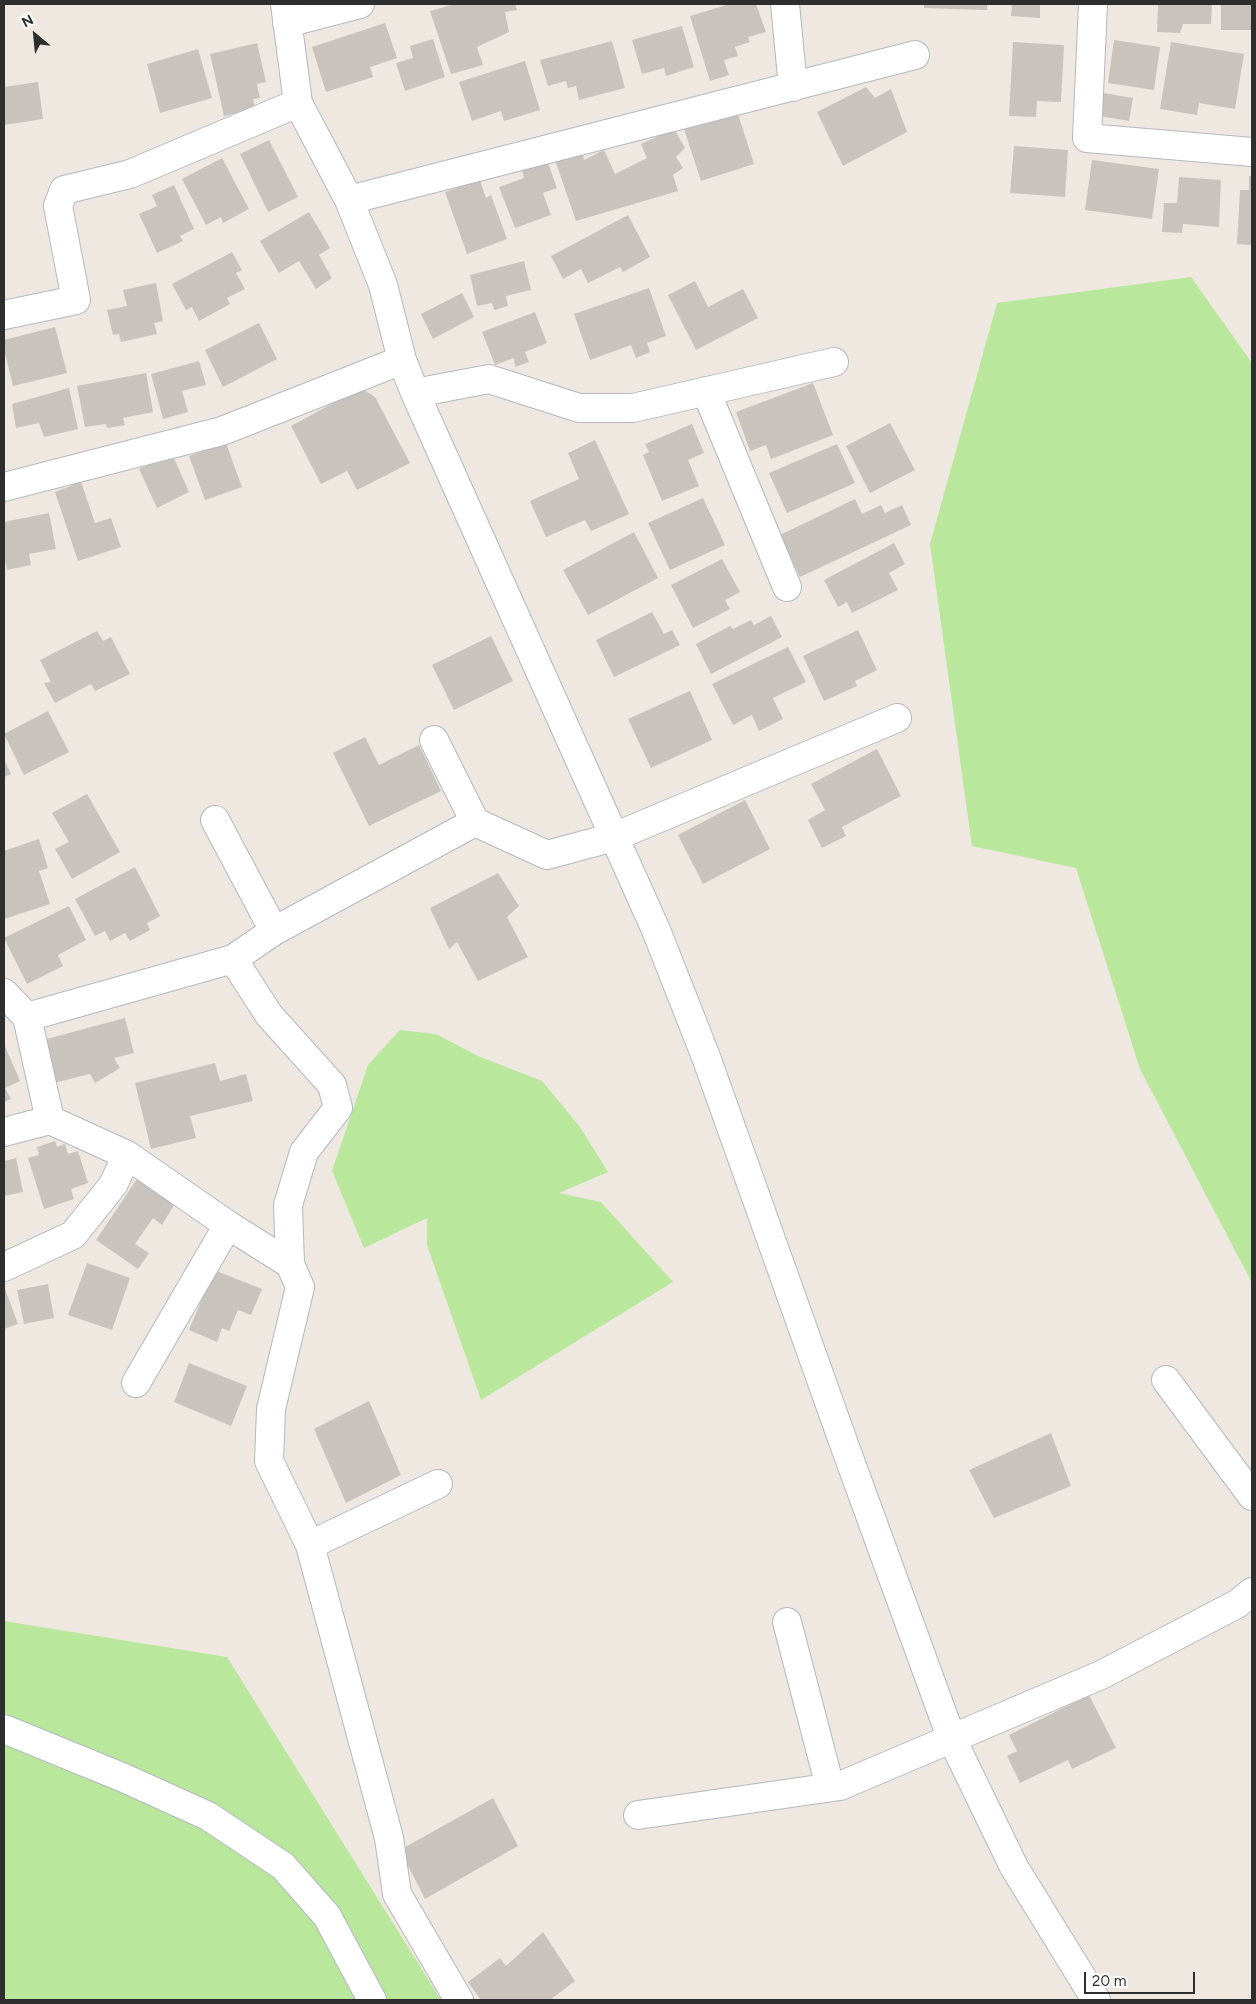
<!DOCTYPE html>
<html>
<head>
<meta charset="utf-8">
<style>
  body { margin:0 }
  #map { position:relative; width:1256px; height:2004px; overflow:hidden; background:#efe8e1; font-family:Figtree,sans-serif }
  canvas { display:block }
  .frame { position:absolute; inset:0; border:5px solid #2e2e2e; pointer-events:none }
  .north { position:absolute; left:10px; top:10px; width:50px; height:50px; -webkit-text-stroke:4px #fff; paint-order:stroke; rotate:332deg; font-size:14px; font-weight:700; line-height:20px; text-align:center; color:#2e2e2e }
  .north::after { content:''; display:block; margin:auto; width:18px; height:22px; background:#2e2e2e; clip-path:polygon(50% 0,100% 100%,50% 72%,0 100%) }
  .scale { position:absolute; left:1084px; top:1972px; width:111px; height:22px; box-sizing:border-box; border:2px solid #2e2e2e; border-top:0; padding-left:6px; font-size:15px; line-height:18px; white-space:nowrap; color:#2e2e2e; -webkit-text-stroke:4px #fff; paint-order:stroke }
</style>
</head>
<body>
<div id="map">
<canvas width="1256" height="2004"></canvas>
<div class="frame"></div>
<div class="north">N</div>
<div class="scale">20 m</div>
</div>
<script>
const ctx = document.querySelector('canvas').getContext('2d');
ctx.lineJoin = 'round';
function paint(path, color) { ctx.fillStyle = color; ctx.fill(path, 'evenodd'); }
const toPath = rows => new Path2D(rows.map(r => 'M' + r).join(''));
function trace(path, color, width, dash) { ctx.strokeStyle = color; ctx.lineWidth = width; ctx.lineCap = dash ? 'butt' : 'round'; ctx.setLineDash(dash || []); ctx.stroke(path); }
paint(toPath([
  [1191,277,1252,363,1252,1283,1140,1069,1076,868,972,846,930,544,997,303],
  [400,1030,436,1034,478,1056,542,1081,580,1127,608,1172,559,1193,601,1202,673,1282,481,1400,427,1245,427,1218,364,1248,332,1171,368,1065],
  [4,1621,227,1657,441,2000,4,2000]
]), '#b9e79c');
paint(toPath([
  [455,4,515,4,517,10,505,12,509,32,477,47,483,65,451,74,430,11],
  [730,4,756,4,766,32,748,37,750,42,735,47,738,56,724,60,729,75,710,81,690,16],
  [924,4,987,4,987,10,924,8],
  [1012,4,1040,4,1040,18,1011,16],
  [1158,4,1212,4,1211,24,1183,24,1180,33,1157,32],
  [1221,4,1252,4,1252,30,1221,30],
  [385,23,397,58,370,67,373,77,326,92,312,47],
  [682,26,694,67,666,76,664,68,642,74,632,40],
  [433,39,445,77,405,91,396,63,413,58,410,46],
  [1114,40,1160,47,1154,90,1108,83],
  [612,41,625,88,579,100,576,86,568,88,566,81,548,86,540,60],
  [1013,42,1064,45,1061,102,1037,101,1036,117,1009,116],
  [1171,42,1244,54,1235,109,1199,103,1197,115,1160,109],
  [257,43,266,82,257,84,260,98,253,99,255,109,224,116,210,54],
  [198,49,212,98,160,113,147,64],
  [525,61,540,110,504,121,501,111,472,121,459,82],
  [38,82,43,119,4,125,4,87],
  [866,87,875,98,891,89,907,132,843,166,817,112],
  [1103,93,1133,98,1129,121,1099,116],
  [737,111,754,164,701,181,684,129],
  [674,129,685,148,676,157,683,168,673,175,678,191,576,221,555,160,582,151,584,160,604,150,615,174,647,158,641,144],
  [269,140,298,197,268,212,240,154],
  [1014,146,1068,150,1065,197,1010,193],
  [222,158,249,209,223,223,221,217,206,225,182,179],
  [547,160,557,188,543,193,551,215,515,228,499,187,524,178,522,169],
  [1092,160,1159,169,1152,219,1085,210],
  [1249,176,1252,176,1252,245,1237,244,1240,190,1249,190],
  [1179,177,1221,180,1219,227,1183,224,1182,233,1162,232,1164,203,1177,203],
  [480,180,486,198,491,195,507,239,467,254,445,192],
  [174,185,194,229,180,236,183,241,157,253,139,214,157,206,152,195],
  [309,212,330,248,319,255,332,278,316,289,299,261,279,273,260,241],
  [628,215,650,257,623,272,620,267,588,283,581,269,563,279,551,256],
  [232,252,242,270,236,273,245,289,227,298,230,304,199,321,192,307,186,310,172,284],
  [524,261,531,290,506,296,508,306,494,310,492,303,477,306,470,275],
  [695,281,708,307,743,289,758,318,696,350,668,295],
  [156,283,163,321,154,323,157,334,121,342,119,334,113,335,107,310,127,306,123,290],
  [649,288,666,336,647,343,650,352,636,358,631,345,590,360,574,314],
  [462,293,474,317,433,339,421,314],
  [535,312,547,343,525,352,529,362,515,367,514,358,495,365,482,332],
  [259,323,277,359,223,387,205,350],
  [55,327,67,373,13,386,4,349,4,340],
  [199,361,206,385,182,391,188,412,163,419,151,374],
  [146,373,153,412,123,418,125,425,107,428,106,424,85,427,77,386],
  [813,383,833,435,771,459,766,445,750,451,736,412],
  [69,388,78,429,44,437,39,423,16,428,12,404],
  [361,388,375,397,410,463,357,490,347,471,321,484,291,426],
  [890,423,915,470,870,493,846,446],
  [692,424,704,453,688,460,699,486,662,501,643,455,649,452,645,444],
  [595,440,629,514,591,531,585,520,546,537,530,501,579,479,568,453],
  [226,443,242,487,205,500,189,456],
  [837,444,855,483,787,513,769,473],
  [172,454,189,492,157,508,139,469],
  [81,482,95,523,111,518,121,547,78,561,55,492],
  [703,498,725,545,670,570,648,523],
  [855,499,862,514,881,505,885,513,902,505,911,525,800,577,780,535],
  [49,513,56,549,29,554,31,565,7,570,4,555,4,522],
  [634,532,658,578,588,615,563,570],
  [894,543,905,564,889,573,898,590,852,613,847,602,838,607,824,580],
  [722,559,740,592,725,600,730,609,693,628,671,585],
  [652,612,664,634,672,630,680,645,614,677,596,640],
  [771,616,782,637,711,674,696,644,730,626,733,629,751,620,754,625],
  [858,630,877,670,855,681,857,686,824,701,803,656],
  [97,631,103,641,111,637,130,674,95,691,91,684,55,703,44,683,51,682,40,660],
  [491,636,513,681,454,710,432,665],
  [788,647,806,682,773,698,783,719,759,731,752,715,733,725,712,684],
  [690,691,712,740,651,768,628,719],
  [48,711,69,752,24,775,4,734],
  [365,737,379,765,419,745,441,791,369,826,333,753],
  [877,749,901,796,842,827,846,836,822,848,808,820,825,810,811,784],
  [4,759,11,774,4,777],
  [87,794,120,852,72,879,55,849,69,842,52,813],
  [745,800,770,849,703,884,678,835],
  [39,839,48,868,39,871,50,904,4,919,4,851],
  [135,867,160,916,147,923,150,930,130,941,125,933,110,941,105,931,95,936,75,899],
  [498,873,519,906,507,917,528,957,478,981,457,942,449,949,430,908],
  [69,906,86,940,58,955,63,966,27,984,4,938],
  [125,1018,134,1053,114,1058,120,1068,95,1083,90,1074,54,1083,43,1040],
  [4,1044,20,1081,5,1088,11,1099,4,1102],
  [215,1063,220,1081,246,1074,253,1101,190,1116,196,1138,151,1149,135,1083],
  [55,1141,57,1147,65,1144,68,1154,78,1151,88,1183,71,1189,74,1199,44,1209,28,1158,39,1155,37,1147],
  [16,1158,23,1192,4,1196,4,1161],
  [137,1179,174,1205,162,1225,153,1218,135,1244,149,1253,138,1269,96,1240],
  [87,1263,130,1278,112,1330,68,1315],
  [214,1270,262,1289,251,1315,238,1310,229,1331,222,1328,217,1342,189,1330],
  [48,1284,54,1318,24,1324,17,1290],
  [4,1286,18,1324,4,1329],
  [189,1363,247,1386,231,1426,174,1402],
  [369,1401,401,1475,346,1503,314,1429],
  [1051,1433,1071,1486,994,1518,969,1470],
  [1089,1695,1116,1748,1072,1769,1068,1760,1020,1783,1007,1756,1017,1751,1009,1735],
  [493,1798,518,1846,425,1899,400,1850],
  [543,1932,575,1981,550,2000,481,2000,468,1982,500,1958,506,1966]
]), '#c8c3bc');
const minor = toPath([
  [285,4,298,103,349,200,383,285,402,360,415,393,656,930,706,1057,844,1444,951,1737,1014,1867,1096,2000],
  [785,4,793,87],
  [1093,4,1087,138,1252,152],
  [287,23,360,4],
  [349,200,915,55],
  [4,315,76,300,58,206,64,190,130,174,298,103],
  [706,391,787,587],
  [415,393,489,379,579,408,633,408,834,362],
  [4,487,222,431,402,360],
  [434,740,475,822],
  [215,820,274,931],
  [233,959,269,1015,332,1085,338,1108,304,1152,288,1205,290,1264],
  [4,993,27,1017,233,959,274,931,475,822,547,855,614,837,897,718],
  [27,1017,50,1120,127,1155,228,1225,290,1264,300,1287,271,1409,269,1461,310,1545,389,1838,397,1894,459,2000],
  [4,1132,50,1120],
  [4,1267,73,1235,113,1185,127,1155],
  [1166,1380,1252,1496],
  [136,1383,228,1225],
  [310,1545,438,1484],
  [787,1622,830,1787],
  [4,1729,124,1778,208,1816,283,1866,327,1916,372,2000],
  [638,1815,840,1786,1101,1675,1237,1604,1252,1592]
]);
trace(minor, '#b4b7c1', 30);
trace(minor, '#fff', 28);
</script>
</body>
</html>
